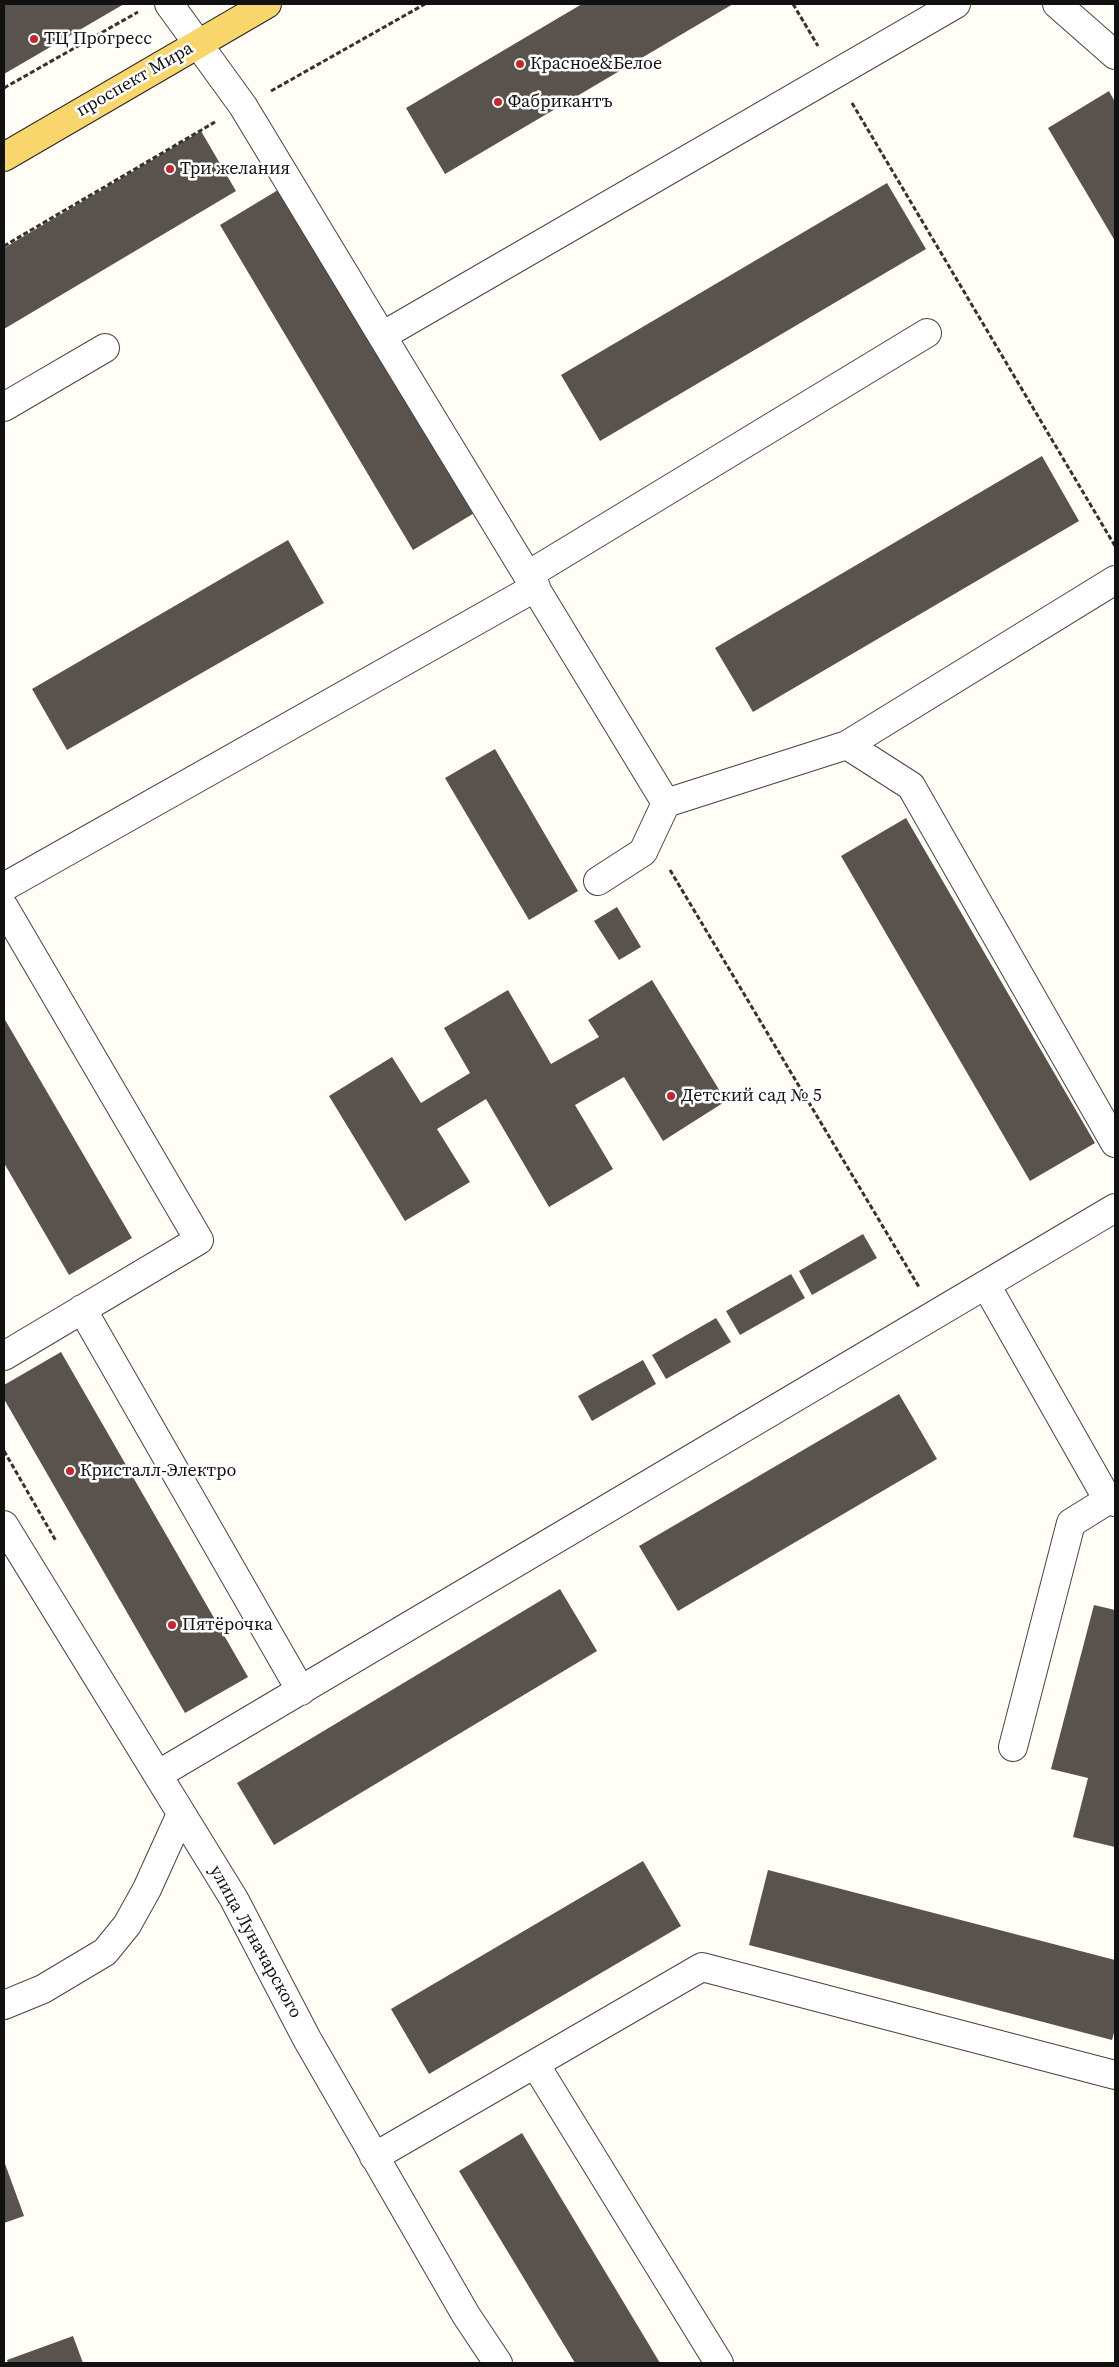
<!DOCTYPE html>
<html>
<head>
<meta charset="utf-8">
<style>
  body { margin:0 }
  #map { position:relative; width:1119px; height:2367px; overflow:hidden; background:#fffdf5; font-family:"Source Serif 4",serif }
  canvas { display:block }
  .frame { position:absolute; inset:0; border:5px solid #111; pointer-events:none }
</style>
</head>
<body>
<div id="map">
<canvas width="1119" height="2367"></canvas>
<div class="frame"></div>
</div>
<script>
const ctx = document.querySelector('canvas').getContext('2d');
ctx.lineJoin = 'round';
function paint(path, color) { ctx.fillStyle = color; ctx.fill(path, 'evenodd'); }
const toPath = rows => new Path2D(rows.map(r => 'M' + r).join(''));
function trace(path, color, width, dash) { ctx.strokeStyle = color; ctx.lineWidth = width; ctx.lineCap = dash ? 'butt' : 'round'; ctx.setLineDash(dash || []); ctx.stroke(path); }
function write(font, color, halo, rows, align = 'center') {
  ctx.font = font + ' "Source Serif 4",serif'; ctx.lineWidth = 5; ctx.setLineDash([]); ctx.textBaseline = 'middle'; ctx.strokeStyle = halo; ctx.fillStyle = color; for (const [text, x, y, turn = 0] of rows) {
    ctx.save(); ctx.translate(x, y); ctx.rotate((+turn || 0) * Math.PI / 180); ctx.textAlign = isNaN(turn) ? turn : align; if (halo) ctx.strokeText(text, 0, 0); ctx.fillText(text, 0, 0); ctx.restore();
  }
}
paint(toPath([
  [4,4,124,4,4,74],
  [582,4,733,4,445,174,406,108],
  [1109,91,1115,102,1115,241,1048,128],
  [201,131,236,191,4,329,4,248],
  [887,183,926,249,600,441,561,375],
  [283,187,476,512,413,550,220,225],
  [1042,456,1079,521,753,712,715,648],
  [288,540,324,603,67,750,32,689],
  [495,749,578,891,529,920,445,778],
  [906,818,1095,1143,1030,1181,841,856],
  [617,907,641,947,619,960,594,921],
  [652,980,726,1101,663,1141,624,1077,575,1105,613,1169,549,1207,486,1099,437,1129,470,1182,405,1221,329,1096,392,1057,421,1103,470,1073,444,1028,508,990,551,1064,599,1037,588,1020],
  [4,1018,132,1238,69,1275,4,1163],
  [863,1234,877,1258,812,1295,799,1271],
  [791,1274,805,1298,740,1335,726,1311],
  [716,1318,731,1342,666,1379,652,1355],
  [61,1352,248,1677,185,1713,4,1399,4,1385],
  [643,1360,656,1384,592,1421,578,1396],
  [899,1394,937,1459,678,1611,639,1546],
  [560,1589,597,1651,274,1845,237,1783],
  [1094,1605,1115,1610,1115,1847,1073,1837,1088,1778,1051,1769],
  [643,1861,681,1926,429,2074,391,2009],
  [768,1870,1115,1960,1115,2029,1112,2040,749,1945],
  [522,2133,660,2363,575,2363,459,2171],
  [4,2161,24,2216,4,2223],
  [73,2336,83,2363,8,2363,7,2360]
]), '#5a524d');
const minor = toPath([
  [169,4,243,106,382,336,956,4],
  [1057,4,1115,55],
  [382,336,666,803,643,852,598,881],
  [4,407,105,348],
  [528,575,927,333],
  [847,745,1115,580],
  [666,803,847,745,911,786,1115,1143],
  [4,887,536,587],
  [4,907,199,1240,4,1356],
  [986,1285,1108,1500,1115,1502],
  [82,1309,301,1691],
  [4,1525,234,1899,307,2039,466,2315,498,2363],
  [1013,1747,1071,1523,1108,1500],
  [159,1774,1115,1208],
  [4,2005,43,1989,105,1952,127,1925,147,1889,181,1814],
  [535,2064,719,2363],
  [374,2157,702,1967,1115,2075]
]);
const major = toPath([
  [4,157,267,4]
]);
trace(minor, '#444', 30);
trace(major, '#222', 30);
trace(toPath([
  [793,4,818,46],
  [4,88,138,12],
  [271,91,425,4],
  [852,103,1115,546],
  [4,246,215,122],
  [670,870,919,1287],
  [4,1451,56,1541]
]), '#333', 3, [5, 2.5]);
trace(minor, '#fff', 28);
trace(major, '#f9d66b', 28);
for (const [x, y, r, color] of [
  [34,39,5,"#c4262e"],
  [520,64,5,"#c4262e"],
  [498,102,5,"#c4262e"],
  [170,169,5,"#c4262e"],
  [671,1096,5,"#c4262e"],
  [70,1471,5,"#c4262e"],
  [172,1625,5,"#c4262e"]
]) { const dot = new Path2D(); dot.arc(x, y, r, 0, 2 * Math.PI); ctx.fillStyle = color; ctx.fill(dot); trace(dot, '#fff', 2); }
write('18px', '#111', '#fff', [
  ["ТЦ Прогресс",44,39],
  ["Красное&Белое",530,64],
  ["Фабрикантъ",508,102],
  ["Три желания",180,169],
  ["Детский сад № 5",681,1096],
  ["Кристалл-Электро",80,1471],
  ["Пятёрочка",182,1625]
], 'left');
write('18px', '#111', '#fff', [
  ["проспект Мира",135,80,-30],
  ["улица Луначарского",255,1942,61]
]);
</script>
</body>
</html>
